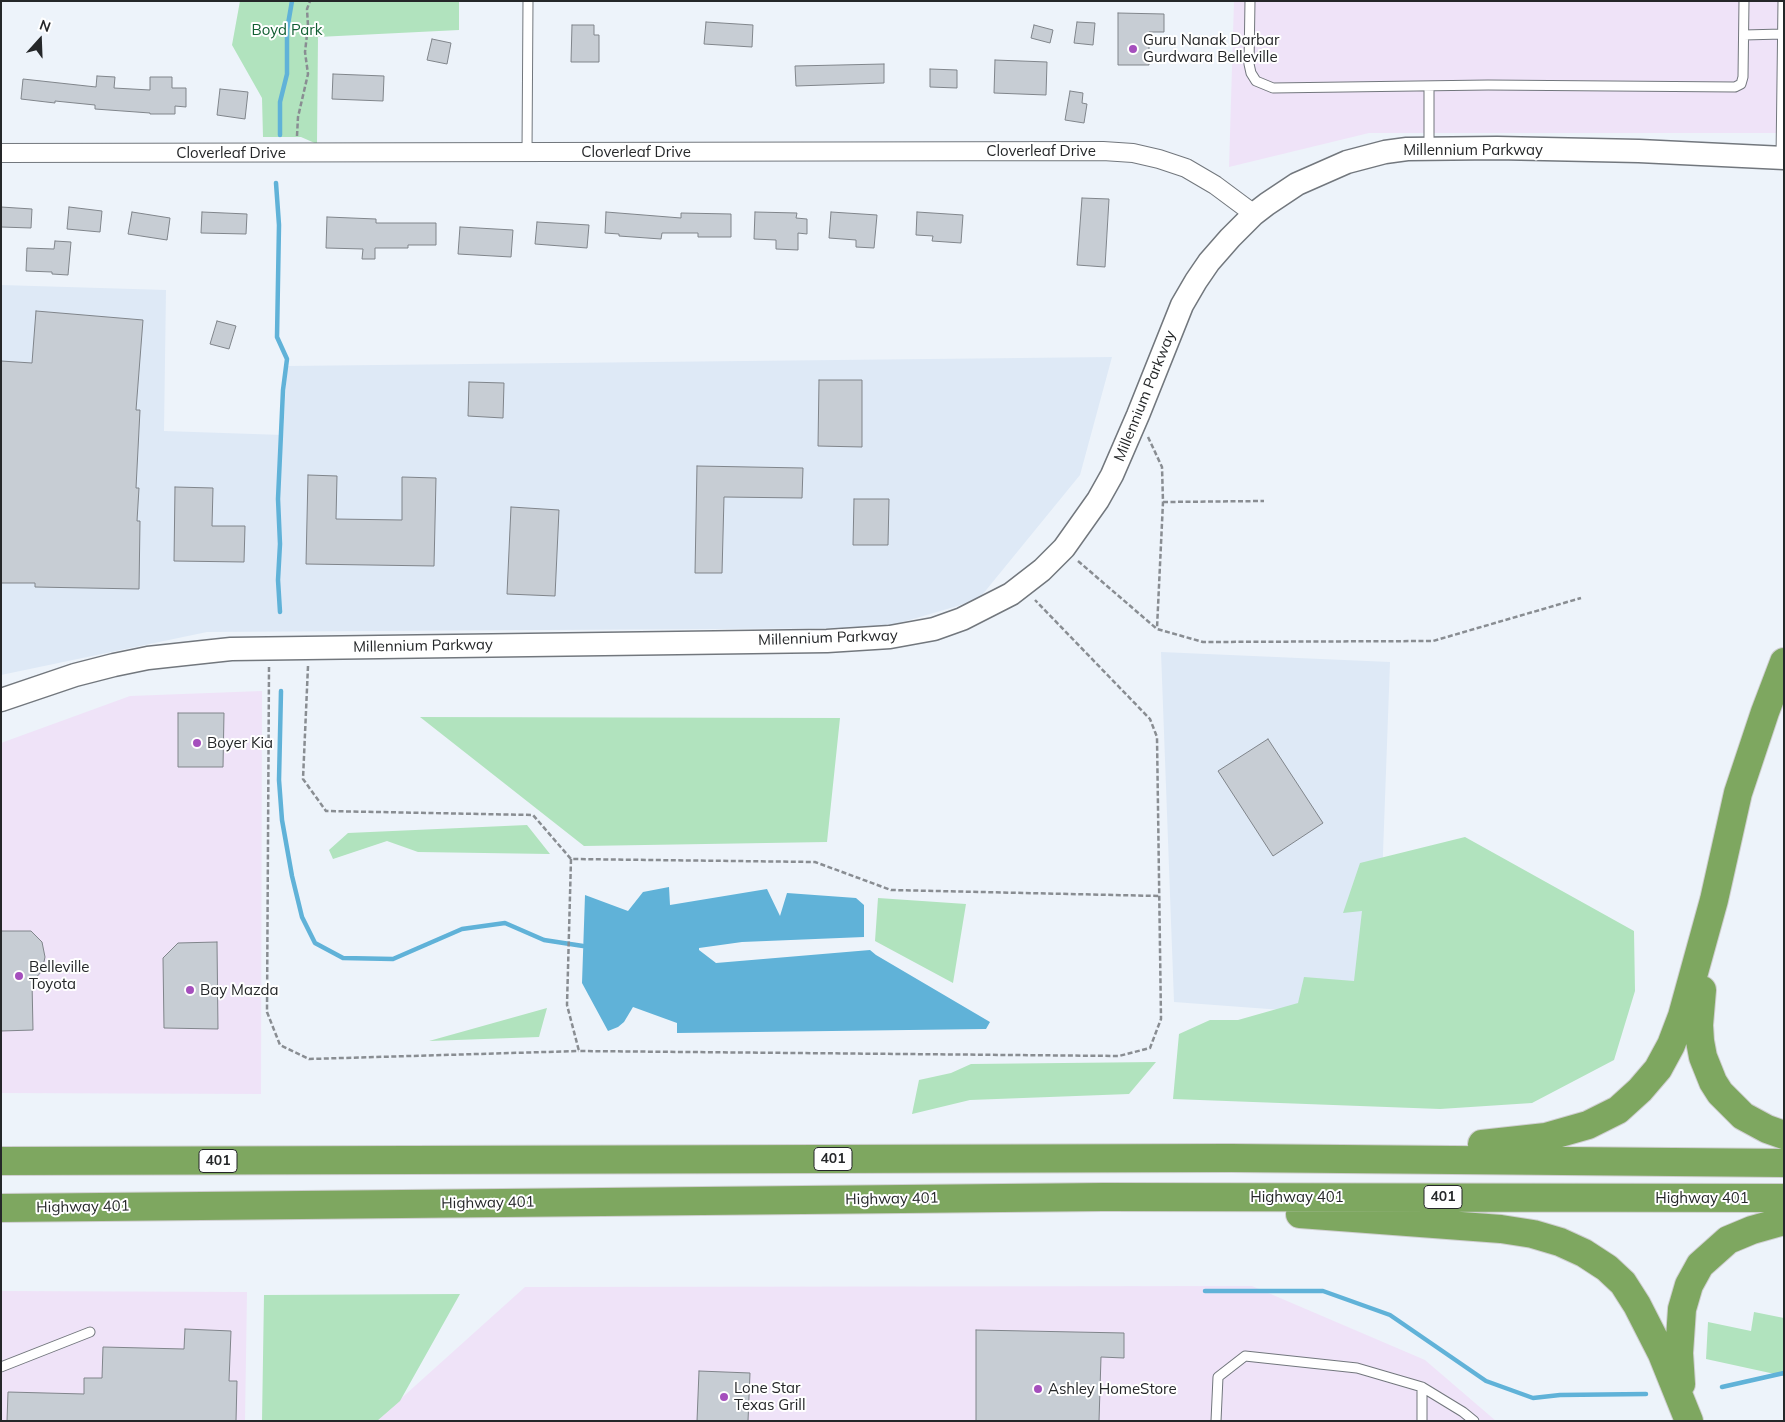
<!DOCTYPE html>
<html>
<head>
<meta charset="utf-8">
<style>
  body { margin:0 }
  #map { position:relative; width:1785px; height:1422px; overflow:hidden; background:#edf3fa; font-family:Mulish,sans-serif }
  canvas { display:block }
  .frame { position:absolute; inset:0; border:2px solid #252729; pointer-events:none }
  .north { position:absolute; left:15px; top:15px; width:50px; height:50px; -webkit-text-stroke:4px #fff; paint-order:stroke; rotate:20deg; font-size:14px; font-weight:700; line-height:20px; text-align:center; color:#252729 }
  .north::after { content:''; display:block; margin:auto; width:18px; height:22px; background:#252729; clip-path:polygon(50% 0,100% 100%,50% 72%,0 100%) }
</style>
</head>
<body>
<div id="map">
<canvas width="1785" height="1422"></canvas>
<div class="frame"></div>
<div class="north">N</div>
</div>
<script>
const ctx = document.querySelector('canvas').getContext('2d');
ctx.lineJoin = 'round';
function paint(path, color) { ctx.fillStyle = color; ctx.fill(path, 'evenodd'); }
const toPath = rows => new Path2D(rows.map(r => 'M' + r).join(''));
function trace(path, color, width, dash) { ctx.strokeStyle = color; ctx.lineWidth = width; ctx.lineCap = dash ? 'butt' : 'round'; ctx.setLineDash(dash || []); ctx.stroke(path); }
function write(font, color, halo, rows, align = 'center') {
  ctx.font = font + ' Mulish,sans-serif'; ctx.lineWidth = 4; ctx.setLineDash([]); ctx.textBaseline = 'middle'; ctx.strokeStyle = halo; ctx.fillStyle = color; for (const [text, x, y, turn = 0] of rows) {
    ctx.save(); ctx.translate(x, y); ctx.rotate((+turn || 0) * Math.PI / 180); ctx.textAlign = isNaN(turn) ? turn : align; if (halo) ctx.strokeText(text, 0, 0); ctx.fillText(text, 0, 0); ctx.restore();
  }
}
paint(toPath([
  [1234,1,1784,1,1784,133,1369,133,1229,167],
  [262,691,261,1094,1,1093,1,743,130,696],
  [1252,1286,1425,1360,1496,1421,376,1421,525,1287],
  [1,1291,247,1292,245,1421,1,1421]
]), '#efe3f8');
paint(toPath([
  [1,285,166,290,164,431,283,435,287,366,1112,357,1080,475,978,600,882,628,207,632,1,675],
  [1161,652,1390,662,1377,1017,1174,1002]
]), '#dee9f6');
paint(toPath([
  [240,1,459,1,459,30,318,37,317,144,301,137,263,137,262,98,232,45],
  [420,717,840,718,827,842,584,846],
  [527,825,550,854,418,852,387,841,333,859,329,850,348,833],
  [1465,837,1634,931,1635,991,1614,1060,1532,1103,1440,1109,1173,1099,1179,1034,1210,1020,1238,1020,1298,1003,1304,977,1354,981,1362,911,1343,913,1360,863],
  [878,898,966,904,953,983,875,941],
  [547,1008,539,1037,429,1041],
  [1156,1062,1129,1094,970,1100,912,1114,919,1080,951,1073,971,1064],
  [460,1294,400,1401,377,1421,262,1421,264,1295],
  [1754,1312,1784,1318,1784,1376,1706,1359,1708,1322,1751,1331]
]), '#b1e3be');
paint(toPath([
  [669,887,670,905,767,889,780,916,787,893,856,898,864,905,864,937,742,942,699,948,699,950,716,963,870,950,876,955,990,1022,986,1029,677,1033,677,1023,633,1007,624,1022,618,1027,608,1031,582,983,585,895,628,911,643,892]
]), '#60b2d8');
trace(toPath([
  [280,135,280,102,287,74,287,30,292,1],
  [276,183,279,225,277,337,287,359,283,390,278,499,280,544,278,580,280,612],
  [281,691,279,780,282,820,292,876,302,917,315,943,343,958,393,959,462,929,505,923,544,940,583,946],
  [1205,1291,1323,1291,1390,1315,1486,1381,1533,1398,1560,1395,1646,1394],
  [1722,1387,1784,1373]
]), '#60b2d8', 4.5);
const building = toPath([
  [1118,13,1164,14,1164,32,1149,32,1149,65,1118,65,1118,13],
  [706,22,753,25,752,47,704,44,706,22],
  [1077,22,1095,23,1093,45,1074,43,1077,22],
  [572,25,594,25,594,35,599,35,599,62,571,62,572,25],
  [1034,25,1053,30,1050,43,1031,38,1034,25],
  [432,39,451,43,447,64,427,60,432,39],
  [995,60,1047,62,1046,95,994,93,995,60],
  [884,64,884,83,796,86,795,66,884,64],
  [930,69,957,70,957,88,930,87,930,69],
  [333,74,384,76,383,101,332,99,333,74],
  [97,76,115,77,114,88,150,90,150,77,172,77,172,88,186,88,186,107,175,106,175,114,150,114,150,113,95,109,95,105,55,101,55,103,21,99,23,79,96,87,97,76],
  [220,89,248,92,245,119,217,115,220,89],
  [1070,91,1083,93,1082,103,1087,104,1084,123,1065,120,1070,91],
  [1082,198,1109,199,1105,267,1077,265,1082,198],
  [1,207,32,209,31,228,1,227,1,207],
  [69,207,102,211,100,232,67,229,69,207],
  [132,212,170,218,167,240,128,234,132,212],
  [202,212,247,214,246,234,201,233,202,212],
  [606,212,681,218,681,213,731,214,731,237,698,237,698,233,662,233,661,239,619,236,619,234,605,233,606,212],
  [755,212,797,213,796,218,807,219,807,234,798,233,798,250,776,249,776,240,754,239,755,212],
  [831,212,877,215,874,248,856,247,856,240,829,238,831,212],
  [917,212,963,215,961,243,932,241,933,236,916,235,917,212],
  [327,217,376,219,376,223,436,223,436,245,408,245,408,248,375,248,375,259,362,259,363,249,326,248,327,217],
  [537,222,589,225,587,248,535,244,537,222],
  [460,227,513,230,511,257,458,254,460,227],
  [55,241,71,242,68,275,52,274,52,272,26,271,27,248,54,249,55,241],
  [36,311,143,320,136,410,140,410,136,488,139,488,137,521,140,521,139,589,35,587,35,583,1,583,1,361,32,363,36,311],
  [217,321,236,326,229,349,210,344,217,321],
  [819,380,862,380,862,447,818,446,819,380],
  [469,382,504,383,503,418,468,416,469,382],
  [697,466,803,468,802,498,724,497,722,573,695,573,697,466],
  [308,475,337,476,336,519,402,520,402,477,436,478,434,566,306,564,308,475],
  [175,487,213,488,212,526,245,526,244,562,174,561,175,487],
  [854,499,889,499,888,545,853,545,854,499],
  [511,507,559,510,555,596,507,594,511,507],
  [178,713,224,713,223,767,178,767,178,713],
  [1268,739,1323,823,1273,856,1218,771,1268,739],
  [1,931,31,931,42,942,45,957,42,971,32,982,33,1030,1,1031,1,931],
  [217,942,218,1029,164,1028,163,958,178,943,217,942],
  [185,1329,231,1331,229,1381,237,1381,236,1421,7,1421,8,1392,84,1394,84,1378,102,1378,103,1347,184,1349,185,1329],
  [976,1330,1124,1333,1124,1358,1101,1357,1099,1421,976,1421,976,1330],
  [699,1371,750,1373,748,1421,697,1421,699,1371]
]);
paint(building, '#c7cdd4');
trace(building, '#80858b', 1);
const service = toPath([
  [1250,1,1249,64,1251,73,1256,81,1273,88,1488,85,1735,87,1741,84,1743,77,1744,1],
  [1744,35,1782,34],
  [1429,86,1429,148],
  [527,152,528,1],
  [1781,158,1783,1],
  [1,1367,90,1332],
  [1216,1421,1218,1377,1245,1356,1357,1368,1422,1387,1463,1412,1474,1421],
  [1422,1421,1422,1387]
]);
const minor = toPath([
  [1,153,1103,151,1133,153,1159,159,1186,168,1215,185,1254,214]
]);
const tertiary = toPath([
  [1,700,75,675,114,665,148,658,231,649,827,641,890,637,934,629,962,619,1011,594,1042,570,1064,548,1098,500,1112,475,1138,415,1182,305,1196,281,1209,262,1230,238,1254,214,1267,204,1297,184,1347,162,1385,152,1407,149,1497,148,1639,151,1784,158]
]);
const motorway = toPath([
  [1702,990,1699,1025,1700,1041,1703,1057,1713,1082,1720,1093,1743,1116,1767,1129,1784,1135],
  [1482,1144,1546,1137,1588,1125,1618,1110,1640,1090,1658,1069,1671,1045,1682,1016,1714,900,1738,793,1765,712,1784,662],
  [1,1161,1231,1158,1784,1163],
  [1,1208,1103,1197,1784,1198],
  [1300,1214,1501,1229,1533,1234,1560,1242,1584,1253,1607,1268,1623,1283,1637,1305,1662,1354,1689,1421],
  [1681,1384,1679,1353,1682,1309,1689,1285,1700,1265,1728,1240,1752,1230,1784,1221]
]);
trace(service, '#72777d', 11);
trace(minor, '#72777d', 20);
trace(tertiary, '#72777d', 25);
trace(motorway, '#cfcfd0', 30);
trace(toPath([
  [297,136,298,117,308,74,305,52,308,26,307,9,310,1],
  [1148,437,1162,467,1163,502,1157,628],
  [1163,502,1264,501],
  [1078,561,1157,629,1203,642,1433,641,1581,598],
  [308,666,303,779,326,811,533,815,571,859,815,862,891,890,1159,896],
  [269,667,267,1012,280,1045,309,1059,579,1051],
  [571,859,567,1005,579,1051,1119,1056,1150,1048,1161,1019,1157,737,1150,719,1035,600]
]), '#898d92', 2.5, [5, 2.5]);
trace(service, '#fff', 9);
trace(minor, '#fff', 18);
trace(tertiary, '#fff', 22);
trace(motorway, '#7ea760', 28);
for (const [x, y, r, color] of [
  [1133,49,5,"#a54fbd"],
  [197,743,5,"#a54fbd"],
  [19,976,5,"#a54fbd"],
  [190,990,5,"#a54fbd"],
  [1038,1389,5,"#a54fbd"],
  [724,1397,5,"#a54fbd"]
]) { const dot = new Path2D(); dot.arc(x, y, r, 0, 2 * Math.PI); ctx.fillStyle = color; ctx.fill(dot); trace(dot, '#fff', 2); }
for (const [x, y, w] of [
  [833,1159,38],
  [218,1161,38],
  [1443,1197,38]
]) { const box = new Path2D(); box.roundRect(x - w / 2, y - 11.5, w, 23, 4); ctx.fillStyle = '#fff'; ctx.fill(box); trace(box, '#252729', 1); }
write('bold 14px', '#252729', null, [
  ["401",833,1159],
  ["401",218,1161],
  ["401",1443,1197]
]);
write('15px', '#125f33', '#fff', [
  ["Boyd Park",287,30]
]);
write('15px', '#252729', '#fff', [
  ["Guru Nanak Darbar",1143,40],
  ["Gurdwara Belleville",1143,57],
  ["Boyer Kia",207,743],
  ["Belleville",29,967],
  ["Toyota",29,984],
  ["Bay Mazda",200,990],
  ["Lone Star",734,1388],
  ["Texas Grill",734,1405],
  ["Ashley HomeStore",1048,1389]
], 'left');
write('15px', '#252729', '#fff', [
  ["Millennium Parkway",1473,150],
  ["Cloverleaf Drive",1041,151],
  ["Cloverleaf Drive",636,152],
  ["Cloverleaf Drive",231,153],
  ["Millennium Parkway",1145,396,-68],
  ["Millennium Parkway",828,638,-2],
  ["Millennium Parkway",423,646,-1],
  ["Highway 401",1297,1197],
  ["Highway 401",1702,1198],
  ["Highway 401",892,1199,-1],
  ["Highway 401",488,1203,-1],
  ["Highway 401",83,1207,-1]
]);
</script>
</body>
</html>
